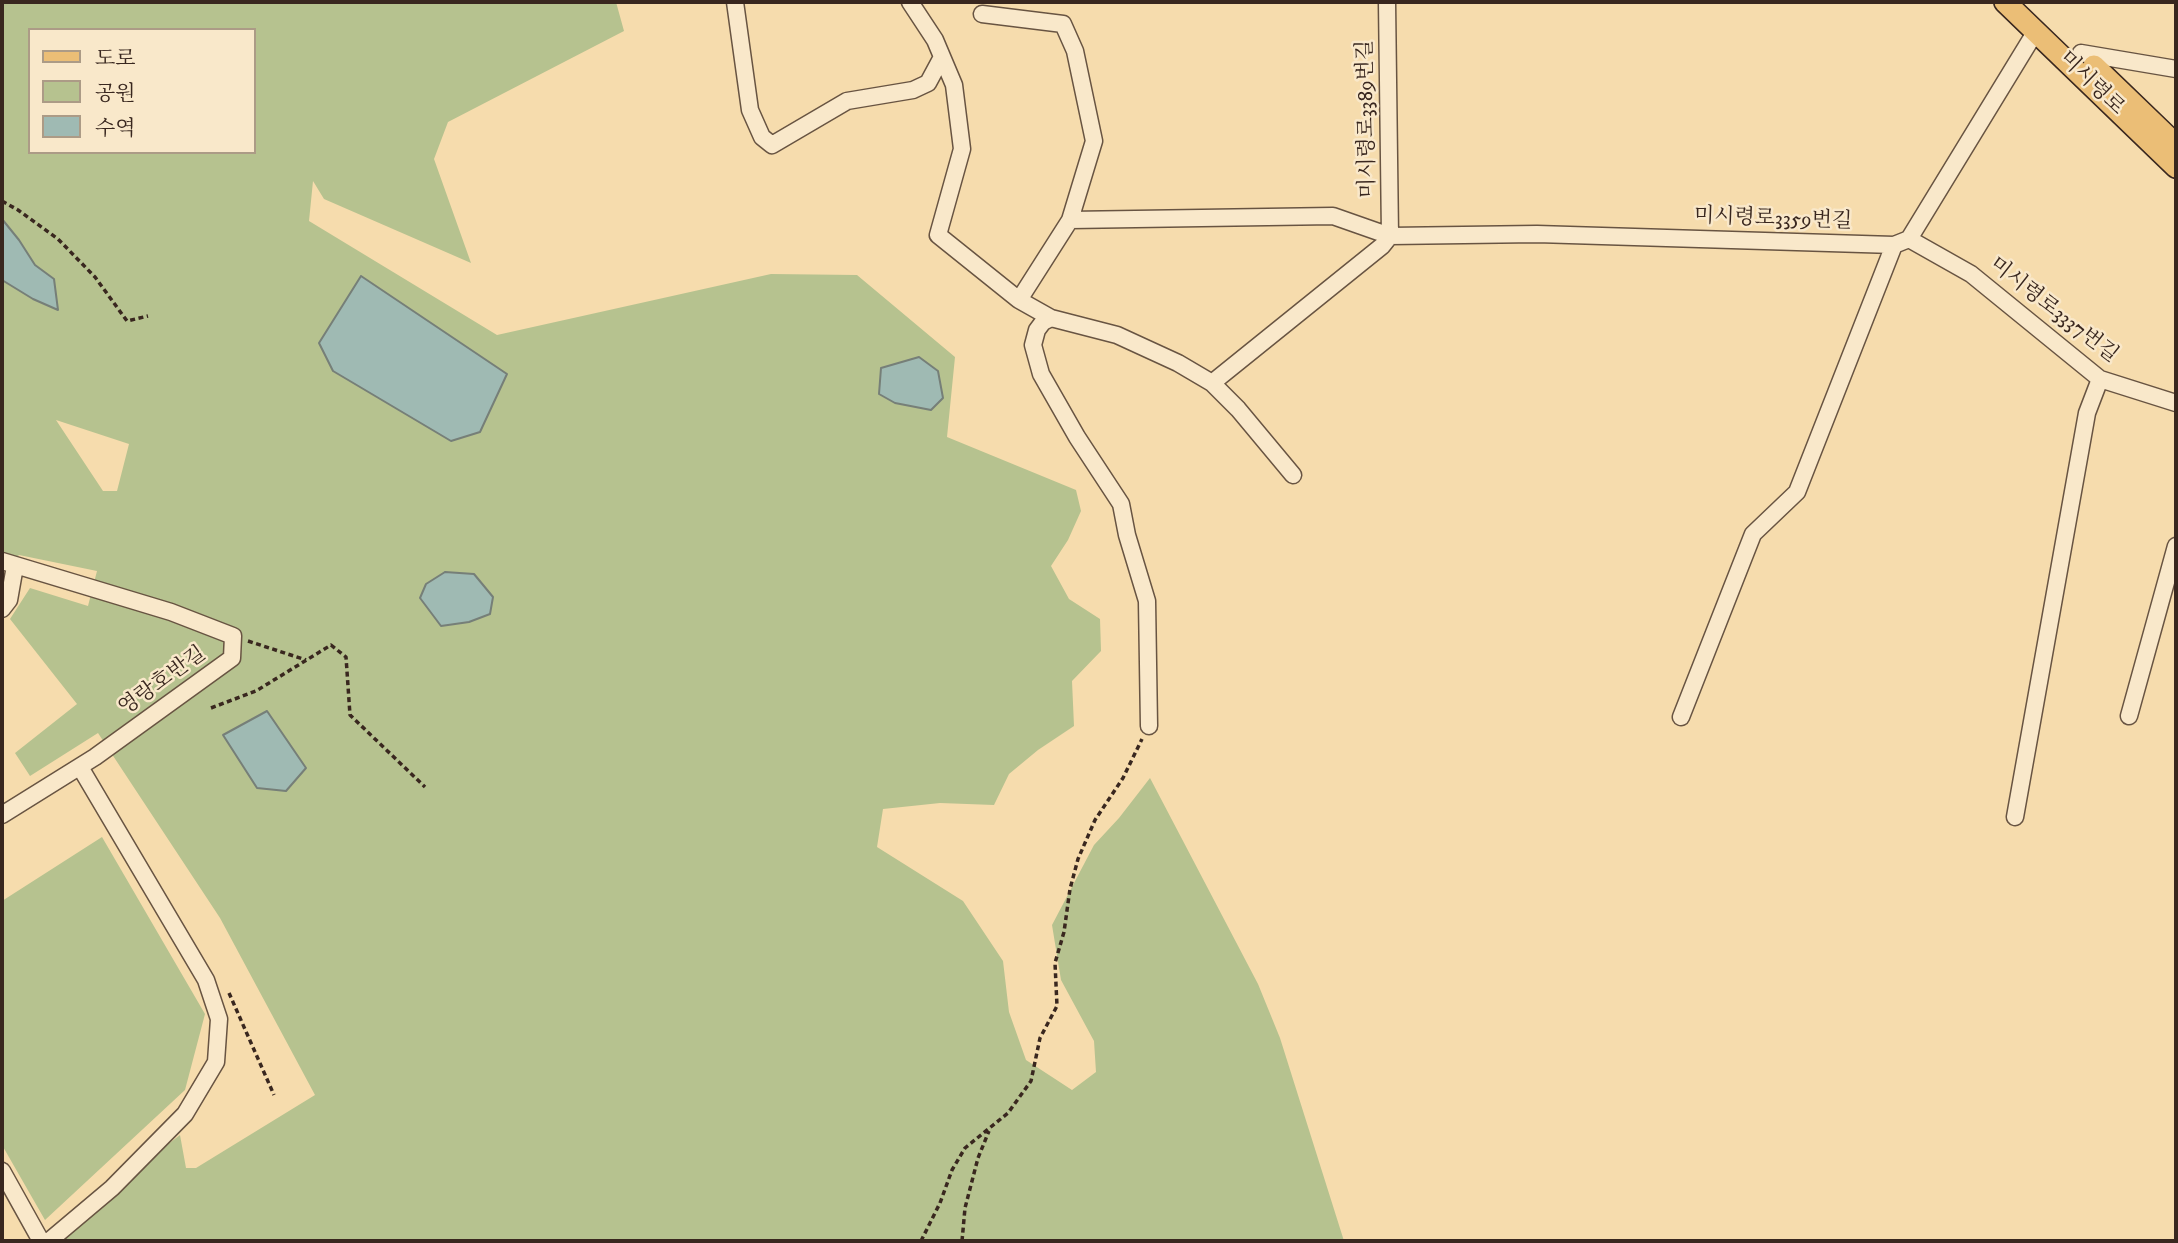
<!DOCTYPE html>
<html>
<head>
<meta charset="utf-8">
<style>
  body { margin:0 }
  #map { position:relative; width:2178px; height:1243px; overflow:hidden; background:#f6dcad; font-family:"IM FELL DW Pica","Noto Serif KR",serif }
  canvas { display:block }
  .frame { position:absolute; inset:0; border:4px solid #39271f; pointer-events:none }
  .legend { position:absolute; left:28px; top:28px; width:228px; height:126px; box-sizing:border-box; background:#f9e8ca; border:2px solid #ac9b86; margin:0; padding:9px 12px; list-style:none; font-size:21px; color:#39271f }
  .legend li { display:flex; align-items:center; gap:14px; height:35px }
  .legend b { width:35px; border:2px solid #ac9b86 }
</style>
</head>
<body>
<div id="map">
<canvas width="2178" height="1243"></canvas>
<div class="frame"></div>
<ul class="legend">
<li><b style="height:9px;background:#ebbe76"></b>도로</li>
<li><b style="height:19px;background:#b6c28f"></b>공원</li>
<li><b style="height:19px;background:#9fbab3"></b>수역</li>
</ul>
</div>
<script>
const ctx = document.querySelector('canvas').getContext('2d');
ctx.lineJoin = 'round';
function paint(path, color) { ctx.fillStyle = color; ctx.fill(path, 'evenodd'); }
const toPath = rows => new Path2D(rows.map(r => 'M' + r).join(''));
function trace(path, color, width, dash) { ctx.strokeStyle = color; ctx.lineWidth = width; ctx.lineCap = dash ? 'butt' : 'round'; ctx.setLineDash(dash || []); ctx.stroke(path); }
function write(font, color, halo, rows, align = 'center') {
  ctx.font = font + ' "IM FELL DW Pica","Noto Serif KR",serif'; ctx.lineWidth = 5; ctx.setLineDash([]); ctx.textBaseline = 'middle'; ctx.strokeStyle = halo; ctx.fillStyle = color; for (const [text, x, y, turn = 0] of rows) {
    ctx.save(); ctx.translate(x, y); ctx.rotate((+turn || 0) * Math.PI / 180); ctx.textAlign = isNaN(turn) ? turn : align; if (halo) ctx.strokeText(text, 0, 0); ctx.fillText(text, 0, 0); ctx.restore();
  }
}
paint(toPath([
  [2,2,616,2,624,31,448,122,434,159,471,263,324,199,313,181,309,221,497,335,771,274,857,275,955,357,947,437,1076,490,1081,511,1068,540,1051,566,1069,599,1100,619,1101,651,1072,681,1074,726,1038,750,1009,774,994,805,940,803,883,809,877,847,963,901,1003,961,1009,1012,1026,1060,1072,1090,1096,1072,1094,1041,1061,980,1052,925,1094,845,1119,818,1150,778,1258,984,1280,1038,1344,1241,41,1241,180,1135,186,1168,196,1168,315,1095,220,918,98,733,30,776,15,753,77,704,10,619,30,588,88,606,97,571,19,555,2,573],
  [30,30,254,30,254,152,30,152],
  [56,420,129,444,117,491,103,491],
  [102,837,205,1014,185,1090,45,1220,2,1145,2,901]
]), '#b6c28f');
const water = toPath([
  [2,219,19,240,35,265,54,279,58,310,33,299,2,280,2,219],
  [361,276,507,374,480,432,451,441,333,371,319,343,361,276],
  [919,357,938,371,943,398,931,410,895,403,879,394,881,368,919,357],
  [445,572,474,574,493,597,490,614,469,622,441,626,420,598,426,584,445,572],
  [267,711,306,768,286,791,257,788,223,735,267,711]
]);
paint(water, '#9fbab3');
trace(water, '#767f78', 2);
const minor = toPath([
  [735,2,750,110,762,137,772,145,847,101,913,90,928,83,942,57],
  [910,2,935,40,954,85,962,149,938,235,1019,300,1070,220],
  [1387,2,1390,236],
  [982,14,1063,24,1075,51,1094,141,1070,220,1333,216,1390,236,1537,234,1894,245,1909,239,2036,31],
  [2081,53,2176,69],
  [1909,239,1971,274,2100,379,2176,403],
  [1019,300,1051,318,1117,335,1178,363,1212,383,1238,409,1293,475],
  [1051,318,1043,322,1037,330,1033,345,1041,374,1077,437,1121,504,1127,535,1147,601,1149,726],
  [1212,383,1382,246,1390,236],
  [2,561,171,612,233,636,232,658,95,757,2,815],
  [2,609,9,600,15,566],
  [2129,716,2176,546],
  [1681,717,1753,534,1797,492,1894,245],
  [2015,817,2087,413,2100,379],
  [2,1171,41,1241],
  [49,1241,112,1188,185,1114,216,1062,219,1019,206,980,80,767]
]);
const major = toPath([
  [2005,2,2176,167],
  [2094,66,2176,145]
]);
trace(minor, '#685442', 19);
trace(major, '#39271f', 24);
trace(toPath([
  [2,201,18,210,58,239,95,277,127,321,148,316],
  [248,641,306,660],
  [211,708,256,691,331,645,346,657,350,715,425,787],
  [229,993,274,1095],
  [921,1241,940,1203,952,1170,965,1148,1008,1113,1031,1081,1040,1038,1057,1006,1055,963,1064,932,1070,889,1078,859,1095,820,1123,778,1142,739],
  [962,1241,965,1208,978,1158,989,1131]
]), '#39271f', 3.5, [5, 3.5]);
trace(minor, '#f9e8ca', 16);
trace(major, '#ebbe76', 21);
write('21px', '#39271f', '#f9e8ca', [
  ["미시령로",2091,84,44],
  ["미시령로3389번길",1368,119,-91],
  ["미시령로3359번길",1773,220,2],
  ["미시령로3337번길",2053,311,38],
  ["영랑호반길",163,682,-36]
]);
</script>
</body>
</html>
